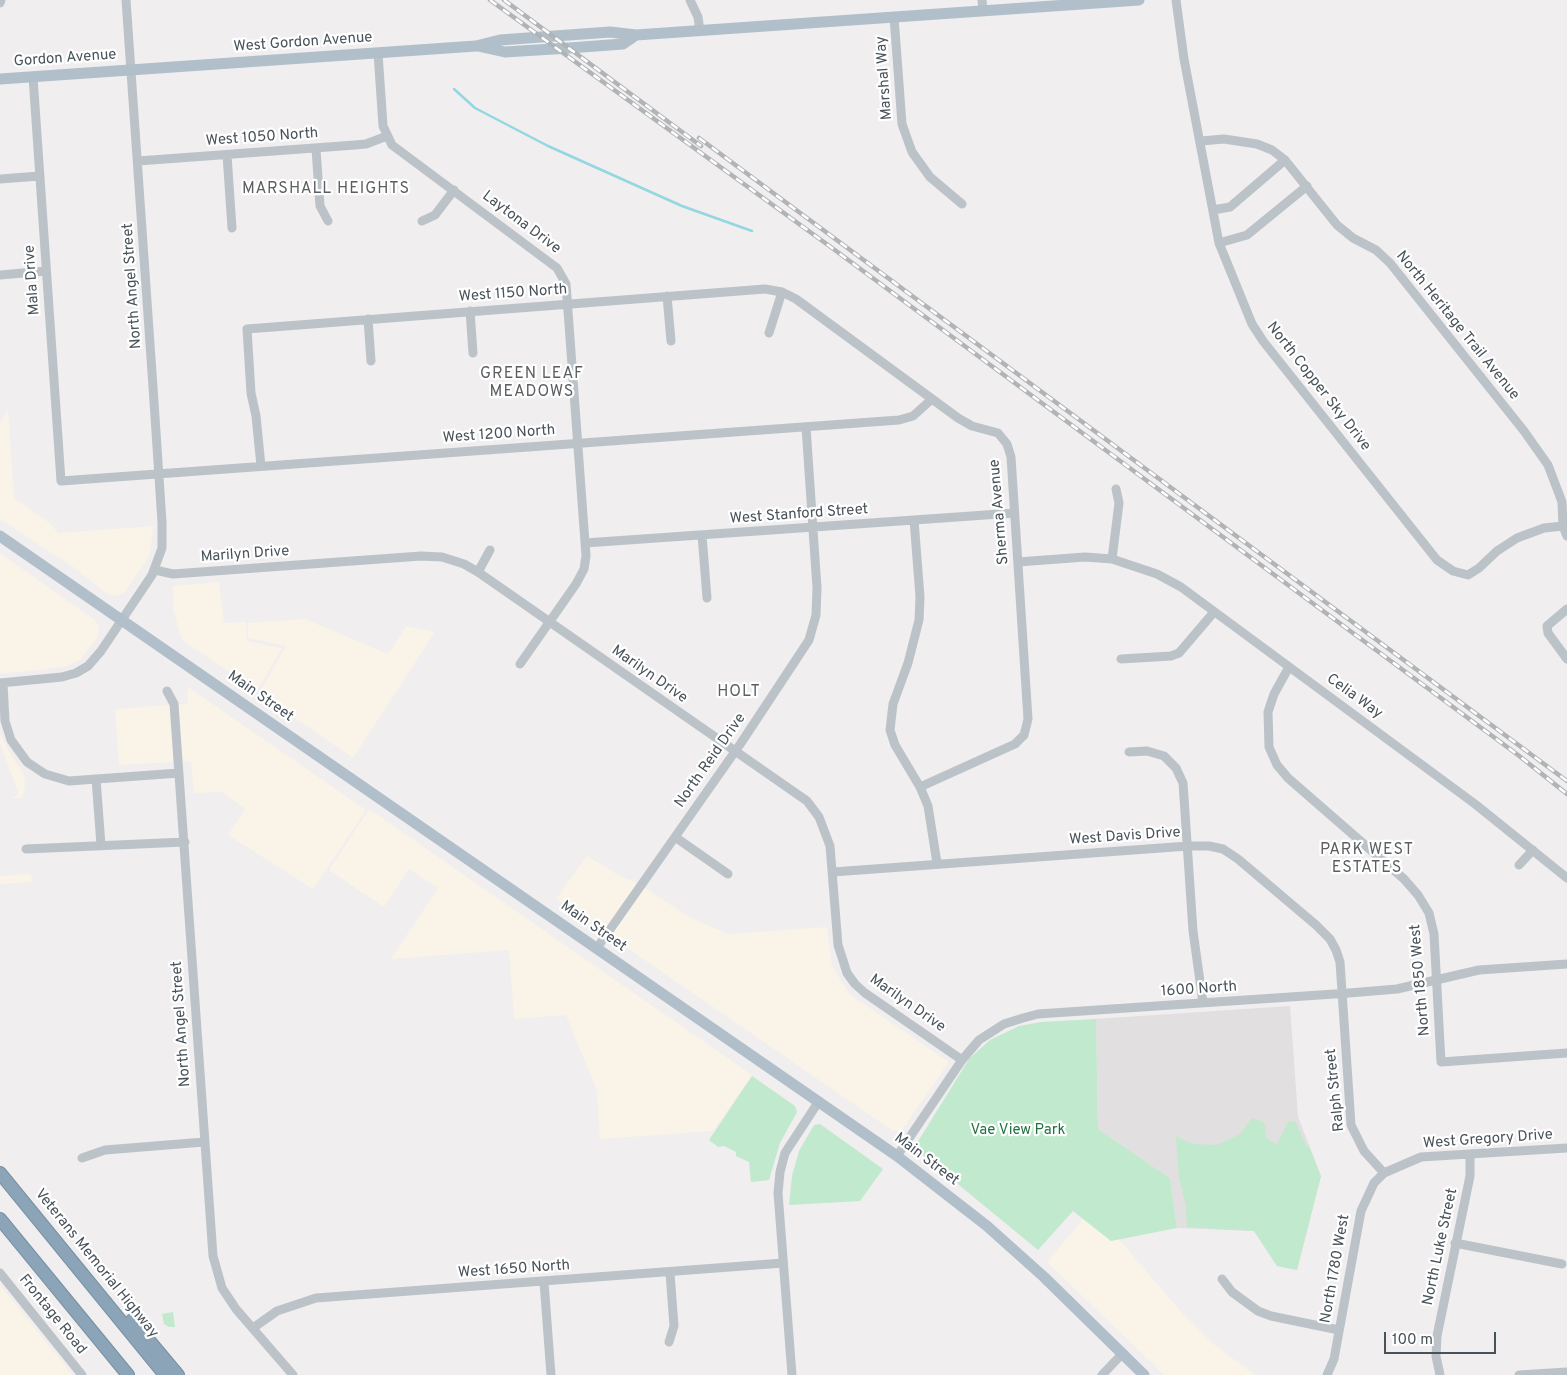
<!DOCTYPE html>
<html>
<head>
<meta charset="utf-8">
<style>
  body { margin:0 }
  #map { position:relative; width:1567px; height:1375px; overflow:hidden; background:#f0eeee; font-family:Overpass,sans-serif }
  canvas { display:block }
  .scale { position:absolute; left:1384px; top:1332px; width:112px; height:22px; box-sizing:border-box; border:2px solid #485259; border-top:0; padding-left:6px; font-size:15px; line-height:18px; white-space:nowrap; color:#485259; -webkit-text-stroke:4px #fff; paint-order:stroke }
</style>
</head>
<body>
<div id="map">
<canvas width="1567" height="1375"></canvas>
<div class="scale">100 m</div>
</div>
<script>
const ctx = document.querySelector('canvas').getContext('2d');
ctx.lineJoin = 'round';
function paint(path, color) { ctx.fillStyle = color; ctx.fill(path, 'evenodd'); }
const toPath = rows => new Path2D(rows.map(r => 'M' + r).join(''));
function trace(path, color, width, dash) { ctx.strokeStyle = color; ctx.lineWidth = width; ctx.lineCap = dash ? 'butt' : 'round'; ctx.setLineDash(dash || []); ctx.stroke(path); }
function write(font, color, halo, rows, align = 'center') {
  ctx.font = font + ' Overpass,sans-serif'; ctx.lineWidth = 4.5; ctx.setLineDash([]); ctx.textBaseline = 'middle'; ctx.strokeStyle = halo; ctx.fillStyle = color; for (const [text, x, y, turn = 0] of rows) {
    ctx.save(); ctx.translate(x, y); ctx.rotate((+turn || 0) * Math.PI / 180); ctx.textAlign = isNaN(turn) ? turn : align; if (halo) ctx.strokeText(text, 0, 0); ctx.fillText(text, 0, 0); ctx.restore();
  }
}
paint(toPath([
  [8,410,14,498,51,524,58,533,154,526,149,557,124,593,115,596,107,594,76,569,0,519,0,422],
  [0,553,96,621,99,628,98,637,81,659,65,667,0,674],
  [219,582,224,623,246,622,247,641,282,648,257,691,182,640,173,609,173,586],
  [305,619,388,654,406,626,435,632,353,758,259,693,286,646,248,638,248,623],
  [188,687,366,810,313,889,228,835,245,809,222,792,194,793,191,761,119,765,115,709,187,704],
  [0,733,9,752,24,774,25,786,22,798,11,798,18,795,17,789,0,743],
  [369,809,752,1075,713,1131,600,1139,597,1091,566,1015,514,1019,509,950,391,959,438,888,409,869,384,907,329,870],
  [587,856,625,879,627,878,650,891,689,917,728,934,827,927,832,966,850,995,949,1062,901,1131,893,1131,556,899],
  [31,874,32,882,0,884,0,876],
  [1083,1219,1111,1241,1118,1238,1184,1315,1212,1343,1255,1375,1164,1375,1047,1262],
  [0,1285,58,1357,72,1375,0,1375]
]), '#f9f3e8');
paint(toPath([
  [1290,1006,1298,1117,1321,1176,1297,1270,1277,1266,1254,1231,1177,1228,1170,1178,1098,1129,1096,1019]
]), '#e1dfdf');
paint(toPath([
  [1096,1019,1098,1129,1170,1178,1177,1228,1111,1241,1073,1211,1038,1250,914,1148,969,1059,990,1040,1019,1026,1041,1022],
  [752,1076,795,1106,797,1112,780,1143,769,1180,751,1182,749,1162,736,1156,736,1152,724,1146,718,1147,709,1140],
  [1252,1118,1263,1122,1266,1128,1265,1137,1277,1145,1288,1122,1295,1121,1307,1147,1309,1146,1321,1176,1297,1270,1277,1266,1254,1231,1187,1227,1186,1205,1179,1178,1176,1136,1192,1144,1217,1145,1240,1134],
  [820,1124,883,1169,860,1201,789,1205,792,1176,799,1151,814,1125],
  [173,1312,175,1327,169,1327,164,1324,162,1314]
]), '#c1e9cd');
trace(toPath([
  [454,89,475,108,548,146,682,206,752,231]
]), '#92d7e1', 2.5);
const highway = toPath([
  [0,1173,165,1375],
  [0,1219,128,1375],
  [132,1320,178,1375]
]);
trace(highway, '#768fa3', 14);
trace(toPath([
  [690,0,698,17,700,31],
  [982,0,983,11],
  [1176,0,1184,59,1219,243,1252,324,1263,341,1437,560,1453,571,1468,575,1479,568,1497,551,1517,538,1544,528,1563,526],
  [0,3,1,0],
  [894,17,902,124,912,152,930,177,962,204],
  [378,53,383,126,392,145,557,268,566,284,586,556,584,569,576,584,520,664],
  [33,77,61,481,899,420,913,416,932,399],
  [1201,141,1224,139,1257,144,1272,150,1285,160,1337,225,1353,238,1376,250,1390,263,1524,431,1548,465,1562,502,1563,526,1567,536],
  [316,149,320,206,328,221],
  [227,155,232,228],
  [138,161,355,145,366,144,387,136],
  [0,179,40,176],
  [1213,210,1230,207,1285,160],
  [422,221,435,215,454,190],
  [1219,243,1247,235,1307,186],
  [0,275,46,271],
  [667,296,671,341],
  [470,311,473,353],
  [368,319,371,361],
  [769,333,782,292],
  [261,466,256,416,251,393,247,329,765,289,782,292,796,299,958,418,972,426,998,433,1007,444,1011,457,1028,719,1024,735,1015,744,920,787],
  [914,520,920,597,919,620,908,663,893,704,890,730,895,745,920,787,928,806,937,863],
  [702,535,707,598],
  [585,543,1014,513],
  [1112,559,1119,503,1116,489],
  [1018,562,1085,557,1112,559,1157,574,1181,587,1475,804,1567,878],
  [155,570,173,574,421,556,442,557,464,564,478,572,807,801,819,817,830,846,838,945,847,973,855,984,865,993,962,1060],
  [478,572,490,550],
  [1567,609,1547,626,1548,633,1567,659],
  [1121,659,1171,656,1179,653,1214,612],
  [1289,667,1274,694,1268,712,1269,747,1277,765,1288,778,1404,879,1418,895,1429,913,1434,934,1441,1062,1567,1053],
  [0,683,62,677,76,673,88,666,101,651,152,575,162,548,162,522,153,387,126,0],
  [3,683,5,721,11,740,27,762,45,774,69,781,179,773],
  [167,691,174,704,213,1256,222,1288,236,1309,293,1375],
  [1129,752,1147,751,1164,756,1176,768,1183,783,1193,931,1203,1003],
  [96,779,101,845],
  [675,837,728,874],
  [26,849,185,842],
  [1519,865,1533,850],
  [833,872,1188,846,1209,846,1223,849,1238,859,1316,925,1330,939,1336,950,1340,962,1351,1125,1364,1151,1384,1173],
  [597,948,741,743,809,640,816,615,817,588,806,427],
  [897,1156,962,1060,979,1040,1004,1024,1023,1018,1038,1014,1349,993,1397,989,1479,970,1567,964],
  [82,1158,105,1150,204,1142],
  [1455,1243,1562,1264],
  [0,1273,82,1375],
  [1222,1279,1232,1292,1258,1311,1271,1316,1339,1330],
  [544,1282,551,1375],
  [253,1328,277,1311,316,1298,783,1263],
  [669,1342,674,1326,670,1273],
  [792,1375,778,1193,780,1172,785,1153,819,1101],
  [1102,1375,1123,1353],
  [1327,1375,1334,1359,1361,1211,1374,1183,1384,1173,1421,1157,1567,1148],
  [1440,1375,1436,1356,1437,1336,1470,1176,1470,1154],
  [1519,1375,1567,1372]
]), '#bbc3c9', 9);
trace(toPath([
  [478,46,505,52,569,48,623,44,636,35],
  [0,79,476,46,500,40,610,32,636,35,1139,0],
  [0,536,897,1156,987,1226,1044,1277,1144,1375]
]), '#b0bfca', 11);
trace(highway, '#8ba4b7', 12);
const rail = toPath([
  [490,0,828,245,1518,755,1567,794],
  [504,0,701,146],
  [699,138,1567,781]
]);
trace(rail, '#b1b4b7', 4.5);
trace(rail, '#fff', 2.5, [8]);
write('15px', '#485259', '#fff', [
  ["West Gordon Avenue",303,43,-4],
  ["Gordon Avenue",65,59,-4],
  ["Marshal Way",885,78,-94],
  ["West 1050 North",262,138,-4],
  ["Laytona Drive",521,223,37],
  ["Mala Drive",33,280,-94],
  ["North Angel Street",133,286,-94],
  ["West 1150 North",513,294,-4],
  ["North Heritage Trail Avenue",1457,326,51],
  ["North Copper Sky Drive",1318,387,52],
  ["West 1200 North",499,435,-4],
  ["Sherma Avenue",1000,512,-95],
  ["West Stanford Street",799,515,-4],
  ["Marilyn Drive",245,555,-4],
  ["Marilyn Drive",649,675,35],
  ["Main Street",260,697,35],
  ["Celia Way",1354,697,36],
  ["North Reid Drive",711,761,-55],
  ["West Davis Drive",1125,837,-4],
  ["Main Street",593,927,35],
  ["North 1850 West",1421,980,-95],
  ["1600 North",1199,990,-4],
  ["Marilyn Drive",907,1004,35],
  ["North Angel Street",182,1024,-94],
  ["Ralph Street",1336,1090,-96],
  ["West Gregory Drive",1488,1140,-4],
  ["Main Street",926,1160,37],
  ["North Luke Street",1441,1247,-78],
  ["Veterans Memorial Highway",96,1264,51],
  ["North 1780 West",1336,1269,-80],
  ["West 1650 North",514,1270,-4],
  ["Frontage Road",52,1315,51]
]);
write('15px', '#217243', '#fff', [
  ["Vae View Park",1018,1131]
]);
ctx.letterSpacing = '1px';
write('16px', '#5b5f62', '#fff', [
  ["MARSHALL HEIGHTS",326,190],
  ["GREEN LEAF",532,375],
  ["MEADOWS",532,393],
  ["HOLT",739,693],
  ["PARK WEST",1367,851],
  ["ESTATES",1367,869]
]);
ctx.letterSpacing = '0px';
</script>
</body>
</html>
